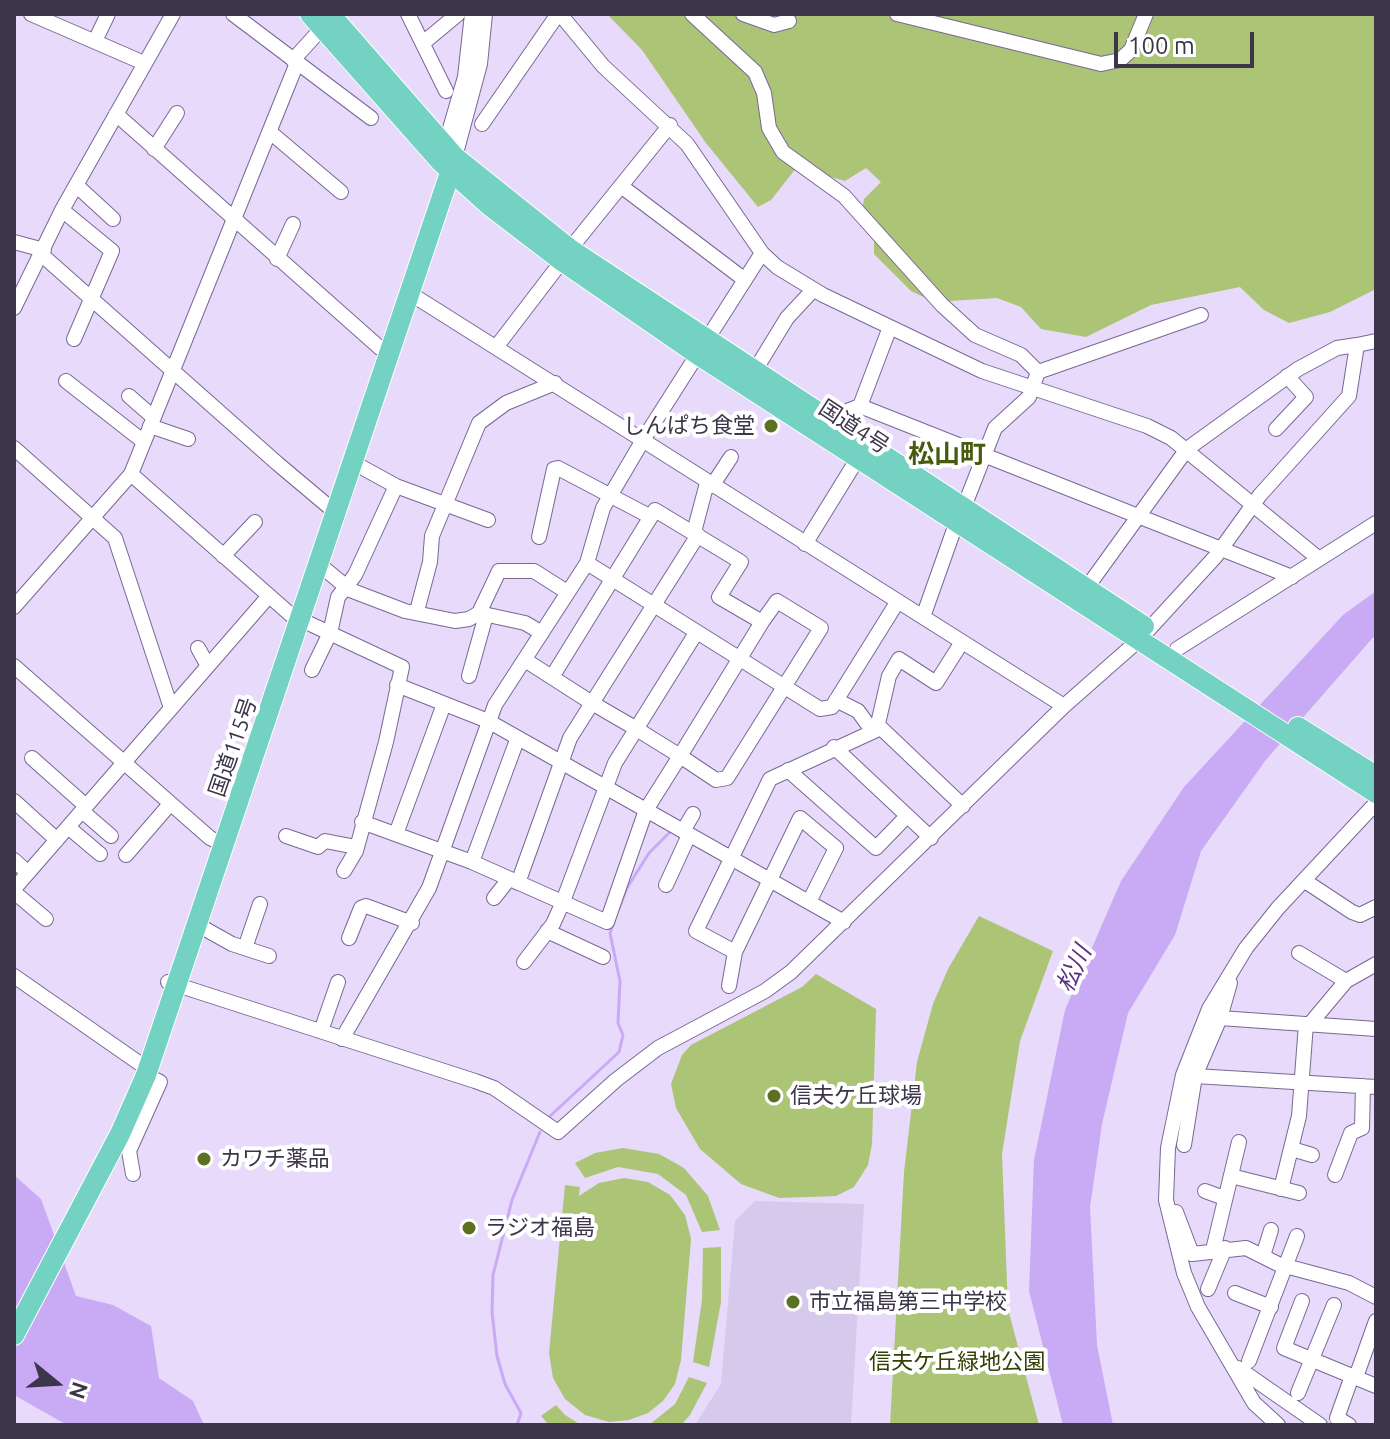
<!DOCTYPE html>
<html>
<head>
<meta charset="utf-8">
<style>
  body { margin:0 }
  #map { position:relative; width:1390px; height:1439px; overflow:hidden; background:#e7dafa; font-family:Ubuntu,sans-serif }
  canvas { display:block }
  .frame { position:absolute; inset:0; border:16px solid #3d3549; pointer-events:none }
  .north { position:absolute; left:16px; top:1343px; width:80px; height:80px; -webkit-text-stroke:6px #fff; paint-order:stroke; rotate:108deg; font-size:22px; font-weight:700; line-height:32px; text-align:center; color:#3d3549 }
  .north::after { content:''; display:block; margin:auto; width:28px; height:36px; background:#3d3549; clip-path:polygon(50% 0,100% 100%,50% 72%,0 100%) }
  .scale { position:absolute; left:1114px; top:32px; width:140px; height:36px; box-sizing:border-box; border:4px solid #3d3549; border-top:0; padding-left:10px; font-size:24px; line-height:28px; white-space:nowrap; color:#3d3549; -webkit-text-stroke:6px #fff; paint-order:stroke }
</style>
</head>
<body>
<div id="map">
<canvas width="1390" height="1439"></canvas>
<div class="frame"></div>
<div class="north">N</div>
<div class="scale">100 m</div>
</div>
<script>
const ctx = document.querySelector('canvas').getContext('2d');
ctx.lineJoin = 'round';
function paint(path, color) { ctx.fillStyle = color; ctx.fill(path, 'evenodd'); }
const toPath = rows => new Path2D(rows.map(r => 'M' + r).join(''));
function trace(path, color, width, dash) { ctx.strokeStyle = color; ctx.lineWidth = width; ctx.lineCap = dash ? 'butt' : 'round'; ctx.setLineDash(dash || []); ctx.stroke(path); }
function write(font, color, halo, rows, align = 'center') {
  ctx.font = font + ' Ubuntu,"Noto Sans JP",sans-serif'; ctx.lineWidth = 8; ctx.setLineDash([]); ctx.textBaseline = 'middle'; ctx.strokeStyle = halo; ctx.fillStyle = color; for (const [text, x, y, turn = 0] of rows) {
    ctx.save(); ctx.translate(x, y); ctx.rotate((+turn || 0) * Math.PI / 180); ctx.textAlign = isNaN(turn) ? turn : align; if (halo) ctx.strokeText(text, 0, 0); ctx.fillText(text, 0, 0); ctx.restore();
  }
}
paint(toPath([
  [755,1201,864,1204,851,1425,695,1425,721,1384,735,1221]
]), '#d6caec');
paint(toPath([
  [607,14,1376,14,1376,289,1330,312,1289,323,1264,310,1240,287,1151,305,1086,337,1041,329,1021,307,997,298,934,302,911,291,874,254,874,225,862,210,864,199,881,182,866,168,845,181,797,167,771,200,758,207,706,143,642,50],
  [979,916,1053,951,1020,1041,1002,1154,1008,1309,1039,1425,890,1425,904,1172,917,1062,933,1004,948,969],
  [816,974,876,1009,872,1144,868,1165,854,1187,836,1196,779,1198,741,1184,700,1149,676,1108,671,1084,682,1055,691,1045,802,987],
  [623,1148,659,1154,684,1168,708,1196,720,1230,702,1232,686,1195,658,1174,618,1167,585,1178,575,1163,595,1153],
  [624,1178,648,1182,670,1195,685,1215,691,1239,681,1360,675,1384,663,1401,648,1413,629,1420,609,1422,585,1415,565,1399,553,1378,549,1353,565,1185,580,1187,579,1196,599,1183],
  [721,1247,721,1302,709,1367,693,1362,702,1300,703,1248],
  [689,1377,707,1383,690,1415,681,1425,649,1425,675,1404],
  [556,1405,565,1415,581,1425,549,1425,541,1416]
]), '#abc476');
paint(toPath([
  [1376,591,1376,634,1265,761,1201,851,1175,935,1128,1013,1102,1124,1090,1207,1097,1345,1113,1425,1063,1425,1029,1291,1034,1160,1065,1010,1121,881,1184,787,1343,615],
  [14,1175,41,1199,76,1296,113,1305,151,1326,159,1378,193,1401,204,1425,67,1425,14,1395]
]), '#c9aaf5');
trace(toPath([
  [618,911,627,888,649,853,671,831],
  [547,1119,619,1052,623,1035,618,1023,620,981,610,933,614,922],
  [517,1425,521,1413,505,1384,497,1356,492,1312,493,1275,512,1200,540,1132]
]), '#c9aaf5', 3);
const minor = toPath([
  [31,14,144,63],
  [233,14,371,118],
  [408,14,446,91],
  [560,14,603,66,687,144,762,253,777,267,823,295,982,371,1147,426,1171,438,1318,558],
  [692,14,755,72,764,93,769,128,783,152,844,196,942,305,975,335,1021,355,1038,372,1029,397,995,428,964,507],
  [743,14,774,25,789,21],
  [897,14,1101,64,1120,60,1131,50,1146,14],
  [95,41,108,14],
  [423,43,458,14],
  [293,60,322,28],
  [116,114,380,348,391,352],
  [482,124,558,14],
  [270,132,341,192],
  [445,146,465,77,472,14],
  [154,149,177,113],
  [455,157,480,64,485,14],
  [76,185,113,219],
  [621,186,745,280],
  [62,210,112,251,74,339],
  [14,242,44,250],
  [570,249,670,125],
  [42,255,278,464,328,506,338,510],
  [277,259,293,224],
  [411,294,1064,706],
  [14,308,62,210,173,14],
  [497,346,562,261],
  [754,372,787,318,813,290],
  [1038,372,1201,315],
  [66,381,144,442],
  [129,396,153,417],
  [860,406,890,327],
  [826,419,860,406,1292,577],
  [150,426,188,439],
  [1276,429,1306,397,1287,376],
  [14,448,115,538,171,708],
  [354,463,396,486,488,520],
  [131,474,291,615,402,667,386,742,356,851,344,871],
  [712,486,731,457],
  [694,532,707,483],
  [539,537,554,469,558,468,651,517],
  [805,544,858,458],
  [223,556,255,522],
  [587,563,820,709,832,707,898,601],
  [320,565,350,590,405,611,455,621,469,619,479,613],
  [1088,586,1187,449,1298,369,1337,348,1357,345],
  [14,607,131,474,297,63],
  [417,611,430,562,432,536,479,423,506,403,555,383],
  [923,617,957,521],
  [542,633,525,623,479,613,499,571,534,571,567,592],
  [198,648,208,666],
  [1177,649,1376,523],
  [525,660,592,703,635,728,680,756,716,780,727,778,821,628,777,601,762,622,680,756,646,810,844,922],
  [14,666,210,838,225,845],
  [312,670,330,633,338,597,355,575,396,486],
  [469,676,486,615],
  [552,677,655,510,741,562,719,597,762,622],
  [836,700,858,711,871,729],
  [877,728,889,676,899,659,936,683,962,642],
  [834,747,931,838],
  [32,758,86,806],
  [788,770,876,848,907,816],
  [14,801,57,840],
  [82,811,111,836],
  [362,822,472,862,607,922,646,810,488,721,397,685],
  [68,827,100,854],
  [683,831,693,814],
  [396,834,444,704],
  [286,836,318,847,325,841,356,847],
  [126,855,170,804],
  [14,860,28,873],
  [472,862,517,740],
  [1305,881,1352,912,1360,915,1376,907],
  [518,883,570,738,698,535],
  [666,885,689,835],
  [14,889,268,597],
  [14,892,46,919],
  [494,898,509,879],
  [198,925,232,944,269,956],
  [547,931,603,957],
  [349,938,361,908,366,906,412,923],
  [245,948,260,904],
  [735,952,696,931,770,779,881,728,963,806],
  [1299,953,1346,981],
  [524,962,553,924,562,904,615,763,696,633],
  [14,976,139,1063],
  [168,982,475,1081,494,1088,558,1132,616,1080,658,1048,765,991,791,972,1064,706,1140,639,1216,556,1260,495,1349,396,1357,345,1376,341],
  [1230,983,1220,1018,1195,1076,1376,1087],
  [729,986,735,952,800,818,836,848,809,902],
  [1220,1018,1376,1029],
  [1310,1024,1346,981,1376,964],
  [321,1031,338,982],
  [342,1039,429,888,495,705,587,563,603,508,643,440,762,253],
  [1184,1145,1195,1076],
  [1292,1149,1312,1155],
  [133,1174,129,1151,160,1082,146,1075],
  [1335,1175,1351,1133,1362,1128,1363,1086],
  [1231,1176,1299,1193],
  [1281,1189,1299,1116,1306,1024],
  [1205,1191,1224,1198],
  [1176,1212,1192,1254,1246,1248,1278,1264,1349,1283,1376,1297],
  [1213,1250,1239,1142],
  [1263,1256,1271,1230],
  [1208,1289,1225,1248],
  [1235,1293,1271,1307],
  [1302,1301,1284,1348,1376,1386],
  [1249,1361,1297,1236],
  [1238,1368,1320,1425],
  [1356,1377,1376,1321],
  [1298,1393,1334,1305],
  [1278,1425,1254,1403,1198,1307,1184,1273,1166,1200,1168,1148,1183,1075,1209,1009,1246,948,1278,908,1376,803],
  [1349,1425,1337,1418,1352,1376]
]);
const highway = toPath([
  [310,14,441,162,490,206,562,261,697,354,1376,793],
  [330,14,455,157,570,249,1144,626],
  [1298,727,1376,776],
  [14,1335,120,1134,146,1075,454,161]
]);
trace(minor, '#7a6795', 16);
trace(highway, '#fff', 22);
trace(minor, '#fff', 14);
trace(highway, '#74d2c3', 20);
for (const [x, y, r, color] of [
  [771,426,8,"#5b7020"],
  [774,1096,8,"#5b7020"],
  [204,1159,8,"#5b7020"],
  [469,1228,8,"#5b7020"],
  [793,1302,8,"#5b7020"]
]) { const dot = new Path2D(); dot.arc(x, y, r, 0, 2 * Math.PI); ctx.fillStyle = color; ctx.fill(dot); trace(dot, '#fff', 3); }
write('22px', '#3d3549', '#fff', [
  ["しんぱち食堂",755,426,"right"],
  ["信夫ケ丘球場",790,1096],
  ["カワチ薬品",220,1159],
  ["ラジオ福島",485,1228],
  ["市立福島第三中学校",809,1302]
], 'left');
write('22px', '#3d3549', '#fff', [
  ["国道4号",854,427,33],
  ["国道115号",233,747,-71]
]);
write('22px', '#324002', '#fff', [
  ["信夫ケ丘緑地公園",957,1362]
]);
write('italic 24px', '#593085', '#fff', [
  ["松川",1074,969,-65]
]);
write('bold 26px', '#485a0e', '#fff', [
  ["松山町",947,454]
]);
</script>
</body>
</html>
